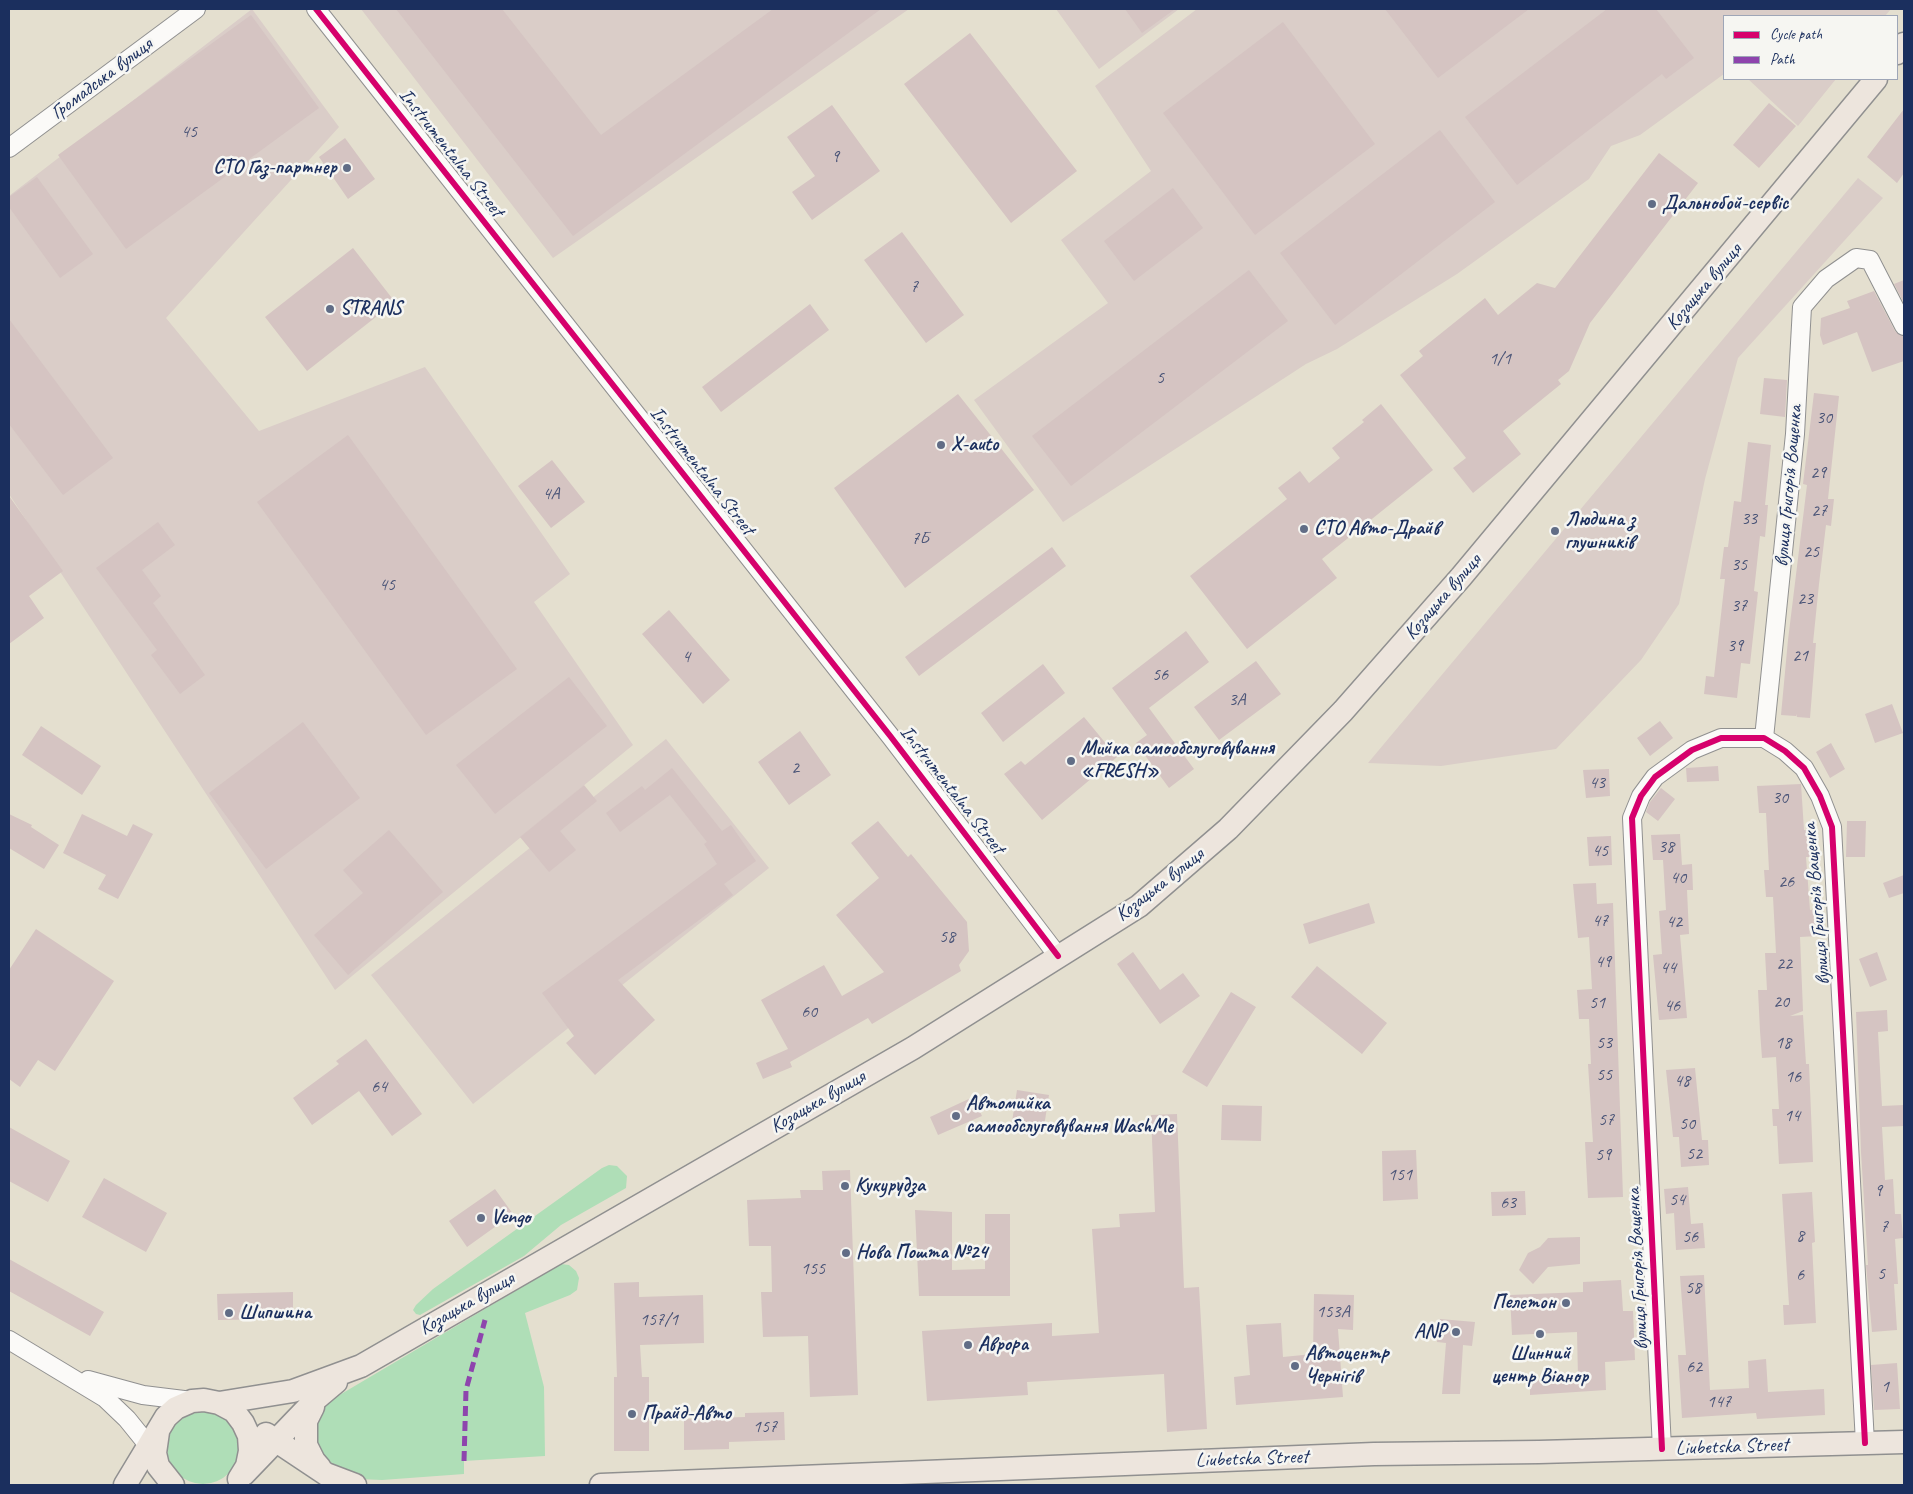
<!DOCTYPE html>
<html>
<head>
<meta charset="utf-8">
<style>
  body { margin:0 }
  #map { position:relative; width:1913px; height:1494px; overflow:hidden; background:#e4dfcf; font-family:Caveat,sans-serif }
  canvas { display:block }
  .frame { position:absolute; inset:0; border:10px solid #1b2f5e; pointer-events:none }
  .legend { position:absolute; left:1723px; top:15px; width:175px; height:65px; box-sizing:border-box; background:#f6f6f2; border:1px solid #9ea6b7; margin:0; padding:6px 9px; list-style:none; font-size:15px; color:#1b2f5e }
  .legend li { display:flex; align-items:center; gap:10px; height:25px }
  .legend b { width:25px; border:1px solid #9ea6b7 }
</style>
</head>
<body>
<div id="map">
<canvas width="1913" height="1494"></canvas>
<div class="frame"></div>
<ul class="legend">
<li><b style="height:6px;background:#d6006c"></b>Cycle path</li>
<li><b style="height:6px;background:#8e44ad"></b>Path</li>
</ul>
</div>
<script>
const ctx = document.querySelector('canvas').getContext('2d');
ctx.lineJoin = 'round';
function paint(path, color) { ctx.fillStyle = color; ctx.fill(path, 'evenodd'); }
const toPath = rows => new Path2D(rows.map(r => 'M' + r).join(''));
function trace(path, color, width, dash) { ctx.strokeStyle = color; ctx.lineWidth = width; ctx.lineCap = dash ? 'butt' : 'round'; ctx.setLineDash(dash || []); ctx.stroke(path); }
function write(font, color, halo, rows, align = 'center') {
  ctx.font = font + ' Caveat,sans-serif'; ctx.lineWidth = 5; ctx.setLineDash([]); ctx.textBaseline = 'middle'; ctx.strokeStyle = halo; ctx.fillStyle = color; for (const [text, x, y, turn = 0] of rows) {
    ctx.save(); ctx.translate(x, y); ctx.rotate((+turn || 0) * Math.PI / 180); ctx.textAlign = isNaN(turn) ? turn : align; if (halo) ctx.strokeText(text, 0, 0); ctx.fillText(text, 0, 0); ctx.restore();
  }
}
paint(toPath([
  [252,9,339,127,166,318,259,431,425,367,570,574,534,602,633,745,335,990,9,494,9,196],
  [361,9,909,9,553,258],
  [1056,9,1179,9,1099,69],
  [1197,9,1891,9,1885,16,1724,16,1724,74,1640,135,1611,146,1589,179,1457,274,1337,349,1306,364,1063,522,974,400,1108,303,1061,240,1151,171,1095,86],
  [1748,79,1836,79,1798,126],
  [1858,178,1883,198,1738,358,1705,479,1679,604,1641,660,1556,749,1441,766,1368,763],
  [666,739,769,868,473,1104,371,975]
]), '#dacdc8');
paint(toPath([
  [609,1165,617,1166,627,1176,626,1188,561,1225,524,1256,420,1315,416,1314,413,1310,416,1305,433,1289,602,1168],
  [561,1264,569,1265,576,1271,579,1278,577,1290,570,1295,525,1313,544,1387,545,1456,464,1461,464,1474,382,1480,359,1479,343,1472,323,1456,315,1436,318,1414,326,1403],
  '167 1448a36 36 0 1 1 72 0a36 36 0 1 1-72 0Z'
]), '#afdeb7');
paint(toPath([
  [396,9,502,9,601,135,773,9,881,9,573,236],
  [1125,9,1175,9,1142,33],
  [1385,9,1529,9,1438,78],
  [1607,9,1656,9,1694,58,1666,79,1662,74,1517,185,1465,117],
  [251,15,319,108,126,249,58,155],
  [1283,22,1375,144,1255,235,1163,113],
  [970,33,1077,171,1011,223,904,84],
  [1769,103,1796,126,1759,168,1733,145],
  [832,105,880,171,812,220,792,192,815,176,787,137],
  [1904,109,1904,173,1897,183,1867,157],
  [1440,130,1495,202,1335,325,1280,253],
  [345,138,375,179,348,199,319,157],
  [1659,153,1698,183,1590,323,1569,371,1558,380,1561,384,1503,431,1521,454,1473,493,1453,468,1466,458,1400,375,1423,356,1419,351,1485,298,1498,315,1537,283,1555,288],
  [37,177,93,254,60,278,9,207,9,197],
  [1173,188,1203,228,1134,281,1104,241],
  [902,232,964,315,926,343,864,260],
  [353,248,395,302,307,371,265,317],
  [1249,270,1288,321,1071,486,1032,436],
  [1904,280,1904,303,1894,284],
  [1874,291,1895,331,1904,337,1904,361,1872,372,1857,332,1823,345,1820,335,1821,318,1850,308,1847,301],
  [810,304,829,330,721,412,702,387],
  [9,319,113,458,63,495,9,424],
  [1764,378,1787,380,1785,417,1760,414],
  [1814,393,1839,396,1828,499,1834,499,1831,526,1826,525,1819,584,1813,643,1816,643,1810,718,1797,717,1796,714,1796,716,1781,715,1788,640,1807,485,1803,484],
  [958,394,1034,490,905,588,834,488],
  [1381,404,1433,470,1322,559,1337,578,1247,649,1190,576,1287,499,1278,488,1300,471,1309,483,1340,458,1332,448,1364,422,1362,420],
  [348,435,517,669,426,735,257,502],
  [1748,442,1771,445,1765,505,1768,505,1765,537,1760,536,1754,591,1758,592,1750,664,1741,663,1737,698,1704,694,1706,676,1714,677,1725,579,1720,579,1724,547,1728,547,1734,501,1741,502],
  [552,460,585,502,551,528,518,486],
  [9,496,63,571,29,596,44,618,9,644],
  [158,522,175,545,142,570,161,596,153,603,205,675,180,694,151,655,157,650,96,568],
  [1052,547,1066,566,919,676,905,657],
  [669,610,730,680,703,704,642,634],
  [1186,631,1209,662,1149,708,1194,769,1169,788,1136,743,1147,735,1112,688],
  [1256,661,1281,694,1219,740,1194,707],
  [1043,664,1065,693,1003,742,981,713],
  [569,677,607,726,495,814,456,765],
  [1892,704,1903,733,1875,743,1865,714],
  [1084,717,1117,757,1042,820,1004,774,1021,761,1025,765],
  [1660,721,1673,738,1650,756,1637,738],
  [303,722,360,798,266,869,209,793],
  [41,726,101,766,82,795,22,755],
  [800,731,831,775,789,805,758,762],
  [1831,743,1845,769,1830,778,1816,752],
  [1718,766,1719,781,1687,782,1686,768],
  [672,768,722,831,731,825,756,861,724,884,733,895,618,980,655,1020,595,1075,566,1043,574,1036,542,993,717,864,704,844,707,842,670,795,620,832,606,813,642,786,645,790],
  [1609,769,1610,796,1586,798,1583,770],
  [1801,784,1804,830,1810,830,1812,857,1806,857,1810,910,1817,909,1818,936,1800,937,1803,1011,1790,1016,1803,1015,1806,1064,1809,1064,1813,1162,1779,1164,1777,1126,1773,1126,1772,1109,1779,1109,1776,1057,1762,1058,1760,1031,1758,990,1767,990,1765,953,1776,953,1773,897,1766,897,1764,870,1769,870,1766,813,1759,813,1757,786],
  [584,785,597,801,560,831,576,850,549,872,520,837],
  [1661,788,1675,799,1658,821,1646,812,1650,802],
  [9,814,32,825,31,827,59,845,44,869,9,848],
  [82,814,127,836,133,824,153,834,118,899,98,889,106,875,63,853],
  [878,821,908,857,911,854,967,922,969,951,959,965,961,971,872,1024,868,1018,790,1062,792,1067,763,1079,756,1063,788,1049,761,1000,824,965,842,996,884,972,836,915,879,878,851,843],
  [1847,821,1866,821,1865,857,1846,857],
  [389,830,443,892,348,975,314,935,363,893,343,870],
  [1680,834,1682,865,1692,864,1693,890,1687,890,1689,934,1680,935,1687,1018,1659,1020,1653,955,1662,954,1659,911,1666,910,1663,860,1653,860,1651,835],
  [1611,836,1612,865,1589,866,1587,837],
  [1904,875,1904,893,1889,898,1883,883],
  [1596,883,1597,904,1613,903,1623,1197,1588,1198,1585,1142,1593,1142,1588,1064,1591,1064,1589,1019,1579,1019,1577,990,1592,989,1589,937,1578,938,1573,884],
  [1369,903,1375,923,1309,944,1303,924],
  [36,929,114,981,55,1071,38,1060,20,1087,9,1079,9,970],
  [1133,952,1160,990,1183,973,1200,996,1160,1024,1117,964],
  [1877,952,1887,980,1870,987,1859,959],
  [1317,966,1387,1023,1362,1054,1291,997],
  [1231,992,1256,1007,1207,1087,1182,1072],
  [1887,1010,1888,1031,1878,1032,1882,1106,1904,1105,1904,1126,1882,1127,1885,1180,1893,1179,1895,1214,1901,1214,1903,1238,1895,1239,1898,1284,1894,1284,1897,1330,1872,1332,1866,1265,1868,1265,1861,1152,1856,1012],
  [366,1039,422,1114,392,1136,359,1091,312,1125,293,1098,339,1064,336,1061],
  [1695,1068,1702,1140,1708,1140,1709,1165,1681,1167,1679,1137,1673,1137,1666,1070],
  [1017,1090,1049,1095,1043,1133,1011,1128],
  [973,1097,982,1116,938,1135,930,1117],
  [1222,1105,1262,1106,1261,1141,1221,1140],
  [1177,1114,1184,1288,1199,1287,1207,1429,1167,1432,1164,1374,1027,1382,1028,1395,927,1401,922,1331,1052,1323,1052,1336,1099,1333,1092,1229,1120,1227,1119,1214,1155,1212,1151,1115],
  [9,1127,70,1161,48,1202,9,1181],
  [1416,1150,1418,1199,1383,1201,1382,1151],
  [850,1170,858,1395,810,1397,808,1336,763,1337,761,1292,772,1292,771,1246,749,1246,747,1200,801,1198,800,1190,823,1190,822,1171],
  [104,1178,167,1213,146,1252,82,1217],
  [1688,1187,1691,1224,1703,1223,1705,1248,1676,1250,1674,1213,1666,1214,1664,1189],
  [495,1189,513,1214,467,1247,449,1221],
  [1525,1191,1526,1215,1492,1216,1491,1192],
  [1812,1192,1815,1242,1812,1243,1816,1323,1784,1325,1783,1305,1789,1305,1782,1194],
  [915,1210,952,1212,952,1270,985,1269,985,1214,1010,1214,1010,1296,919,1296],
  [1580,1237,1580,1264,1548,1267,1533,1284,1519,1270,1528,1253,1540,1247,1548,1238],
  [9,1259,104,1312,90,1336,9,1291],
  [1704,1275,1710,1390,1749,1388,1748,1361,1766,1359,1768,1392,1824,1389,1825,1415,1757,1419,1756,1413,1682,1418,1678,1355,1686,1355,1680,1276],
  [1621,1280,1623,1311,1633,1311,1635,1360,1605,1362,1606,1390,1530,1395,1530,1381,1578,1378,1577,1332,1512,1335,1510,1295,1583,1292,1583,1282],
  [639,1282,639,1297,703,1295,704,1343,640,1345,642,1377,649,1377,649,1451,614,1451,614,1377,617,1377,614,1283],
  [293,1292,293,1319,218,1320,217,1294],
  [1314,1294,1354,1295,1353,1330,1338,1329,1343,1397,1236,1405,1234,1377,1250,1375,1246,1325,1281,1323,1283,1357,1313,1354],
  [1440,1319,1475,1322,1472,1346,1463,1345,1460,1394,1442,1394,1446,1343,1437,1342],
  [1897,1363,1900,1409,1874,1410,1871,1365],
  [784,1412,785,1440,729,1442,729,1449,684,1450,684,1419,745,1417,745,1413]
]), '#d5c4c2');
const minor = toPath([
  [316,9,891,737,1058,956],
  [9,148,196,9],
  [1764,738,1795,434,1802,307,1826,279,1856,258,1870,260,1904,326],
  [9,1340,105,1398,127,1419,148,1445,154,1457],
  [88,1380,143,1395,192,1401],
  [1662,1449,1632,818,1641,796,1655,777,1692,750,1721,738,1764,738,1785,751,1804,768,1820,796,1832,827,1865,1443]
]);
const major = toPath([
  [1897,53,1904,44],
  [219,1403,293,1391,361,1366,913,1048,1139,906,1228,829,1343,711,1461,577,1876,79],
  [313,1407,306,1421,306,1445,314,1461,320,1468],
  [158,1432,155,1453,158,1466,173,1485],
  [266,1434,326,1474,355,1485],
  [244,1474,317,1398,336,1382],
  [125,1485,166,1417,176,1408,192,1401,204,1400,219,1403,234,1411,243,1423,249,1436,250,1451,247,1466,239,1479],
  [601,1485,1374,1454,1539,1452,1904,1442]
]);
trace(minor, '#909090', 20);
trace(major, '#909090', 25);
trace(minor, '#fbfaf8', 18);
trace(major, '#ede5dd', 22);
trace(toPath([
  [464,1461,466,1390,485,1320]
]), '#8e44ad', 5, [10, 5]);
trace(toPath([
  [316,9,891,737,1058,956],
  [1662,1449,1632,818,1641,796,1655,777,1692,750,1721,738,1764,738,1785,751,1804,768,1820,796,1832,827,1865,1443]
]), '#d6006c', 6);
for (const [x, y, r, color] of [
  [347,168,5,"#616d86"],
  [1652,204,5,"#616d86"],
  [330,309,5,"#616d86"],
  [941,445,5,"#616d86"],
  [1304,529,5,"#616d86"],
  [1555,531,5,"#616d86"],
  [1071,761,5,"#616d86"],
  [956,1116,5,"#616d86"],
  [845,1186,5,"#616d86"],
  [481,1218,5,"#616d86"],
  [846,1253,5,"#616d86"],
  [1566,1303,5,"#616d86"],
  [229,1313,5,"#616d86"],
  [1456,1332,5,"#616d86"],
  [1540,1334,5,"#616d86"],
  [968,1345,5,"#616d86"],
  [1295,1366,5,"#616d86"],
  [632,1414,5,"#616d86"]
]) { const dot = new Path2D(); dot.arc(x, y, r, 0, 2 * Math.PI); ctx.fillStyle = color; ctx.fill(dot); trace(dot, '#f6f6f2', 2); }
write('18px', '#4a5477', null, [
  ["45",189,132],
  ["9",835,157],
  ["7",914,287],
  ["1/1",1500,359],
  ["5",1160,378],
  ["30",1824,418],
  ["29",1818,473],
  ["4А",551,494],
  ["27",1819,511],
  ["33",1749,519],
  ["7Б",920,539],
  ["25",1811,552],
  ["35",1739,565],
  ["45",387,585],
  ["23",1805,599],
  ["37",1739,606],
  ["39",1735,646],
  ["21",1800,656],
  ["4",686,657],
  ["56",1160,675],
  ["3А",1237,700],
  ["2",795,768],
  ["43",1597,783],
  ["30",1780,798],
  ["38",1666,847],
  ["45",1600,851],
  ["40",1678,878],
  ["26",1786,882],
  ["47",1600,921],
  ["42",1674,922],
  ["58",947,937],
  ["49",1603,962],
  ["22",1784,964],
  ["44",1668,968],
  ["20",1781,1002],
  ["51",1597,1003],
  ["46",1672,1006],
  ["60",809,1012],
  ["53",1604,1043],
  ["18",1783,1043],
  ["55",1604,1075],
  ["16",1793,1077],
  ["48",1682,1081],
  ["64",379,1087],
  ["14",1792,1116],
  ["57",1606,1120],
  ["50",1687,1124],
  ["52",1694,1154],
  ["59",1603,1155],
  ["151",1400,1175],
  ["9",1878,1191],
  ["54",1677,1200],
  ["63",1508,1203],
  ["7",1884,1227],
  ["8",1800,1236],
  ["56",1690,1237],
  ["155",813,1269],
  ["5",1881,1274],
  ["6",1800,1275],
  ["58",1693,1288],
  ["153А",1333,1312],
  ["157/1",659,1320],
  ["62",1694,1367],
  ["1",1885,1387],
  ["147",1719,1402],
  ["157",765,1427]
]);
write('20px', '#1b2f5e', '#f6f6f2', [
  ["Громадська вулиця",102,79,-37],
  ["Instrumentalna Street",451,153,52],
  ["Козацька вулиця",1704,287,-50],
  ["Instrumentalna Street",702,471,52],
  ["вулиця Григорія Ващенка",1789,486,-85],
  ["Козацька вулиця",1443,597,-49],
  ["Instrumentalna Street",952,790,52],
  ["Козацька вулиця",1160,885,-38],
  ["вулиця Григорія Ващенка",1817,904,-95],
  ["Козацька вулиця",818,1102,-30],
  ["вулиця Григорія Ващенка",1638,1269,-93],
  ["Козацька вулиця",467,1304,-30],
  ["Liubetska Street",1732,1447,-2],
  ["Liubetska Street",1252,1459,-2]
]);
write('bold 20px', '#1b2f5e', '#f6f6f2', [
  ["СТО Газ-партнер",337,168,"right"],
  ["Дальнобой-сервіс",1662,204],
  ["STRANS",340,309],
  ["X-auto",951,445],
  ["Людина з",1565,520],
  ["глушників",1565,543],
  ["СТО Авто-Драйв",1314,529],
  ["Мийка самообслуговування",1081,749],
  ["«FRESH»",1081,772],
  ["Автомийка",966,1104],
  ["самообслуговування WashMe",966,1127],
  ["Кукурудза",855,1186],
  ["Vengo",491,1218],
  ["Нова Пошта №24",856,1253],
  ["Пелетон",1556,1303,"right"],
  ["Шипшина",239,1313],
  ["ANP",1446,1332,"right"],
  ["Аврора",978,1345],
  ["Автоцентр",1305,1354],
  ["Чернігів",1305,1377],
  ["Шинний",1540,1354,"center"],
  ["центр Віанор",1540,1377,"center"],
  ["Прайд-Авто",642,1414]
], 'left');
</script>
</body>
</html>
